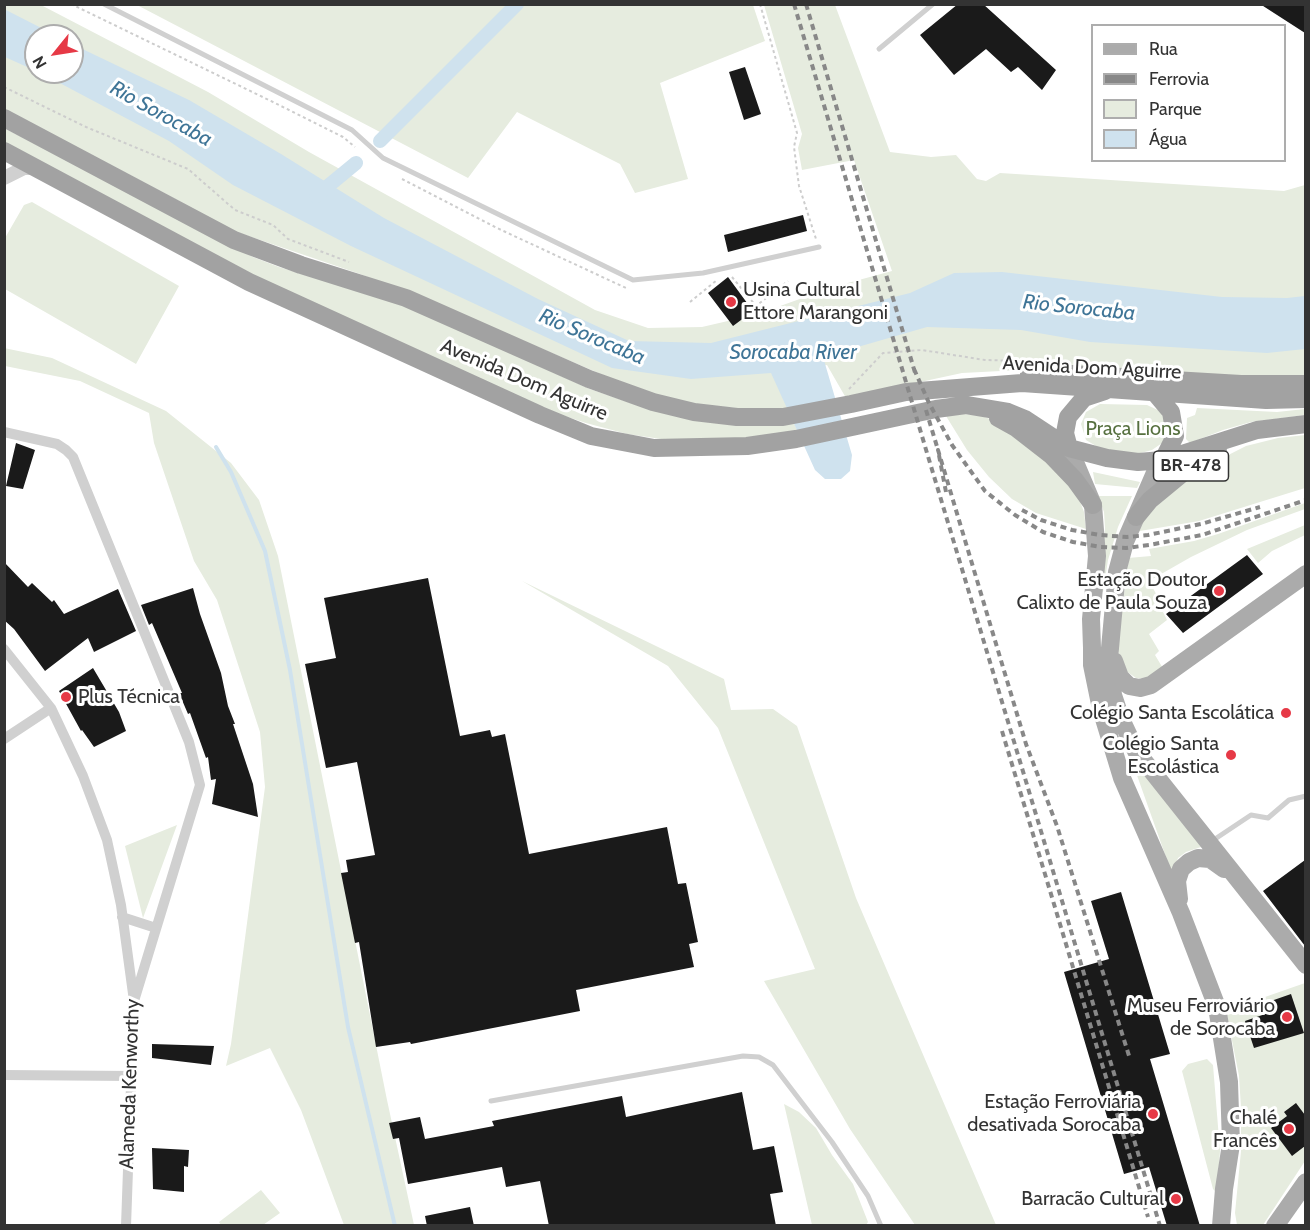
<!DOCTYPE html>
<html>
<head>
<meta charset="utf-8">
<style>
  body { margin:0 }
  #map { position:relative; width:1310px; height:1230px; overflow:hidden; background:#fff; font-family:Cabin,sans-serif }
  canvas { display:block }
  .frame { position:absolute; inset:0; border:6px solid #333; pointer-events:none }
  .legend { position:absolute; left:1091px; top:24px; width:195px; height:138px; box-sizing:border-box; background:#fff; border:2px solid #adadad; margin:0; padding:8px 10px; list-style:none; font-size:18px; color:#333 }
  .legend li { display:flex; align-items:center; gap:12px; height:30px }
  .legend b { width:30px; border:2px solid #adadad }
  .north { position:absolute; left:24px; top:24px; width:60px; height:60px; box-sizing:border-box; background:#fff; border:2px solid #adadad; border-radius:50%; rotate:240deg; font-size:16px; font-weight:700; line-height:24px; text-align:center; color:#333 }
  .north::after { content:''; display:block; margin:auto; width:21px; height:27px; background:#e63946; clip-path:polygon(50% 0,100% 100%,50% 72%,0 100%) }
</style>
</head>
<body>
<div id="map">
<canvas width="1310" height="1230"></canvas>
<div class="frame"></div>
<ul class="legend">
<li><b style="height:8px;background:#ababab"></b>Rua</li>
<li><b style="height:8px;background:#888"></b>Ferrovia</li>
<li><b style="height:16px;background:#e6ecdf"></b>Parque</li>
<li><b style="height:16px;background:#cfe2ee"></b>Água</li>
</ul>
<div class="north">N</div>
</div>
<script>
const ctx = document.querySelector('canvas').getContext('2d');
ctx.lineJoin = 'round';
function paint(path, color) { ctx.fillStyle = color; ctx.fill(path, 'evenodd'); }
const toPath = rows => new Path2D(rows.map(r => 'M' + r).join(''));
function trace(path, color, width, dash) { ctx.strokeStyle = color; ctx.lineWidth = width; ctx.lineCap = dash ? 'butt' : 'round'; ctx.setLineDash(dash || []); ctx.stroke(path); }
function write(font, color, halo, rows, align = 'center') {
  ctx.font = font + ' Cabin,sans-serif'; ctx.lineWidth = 6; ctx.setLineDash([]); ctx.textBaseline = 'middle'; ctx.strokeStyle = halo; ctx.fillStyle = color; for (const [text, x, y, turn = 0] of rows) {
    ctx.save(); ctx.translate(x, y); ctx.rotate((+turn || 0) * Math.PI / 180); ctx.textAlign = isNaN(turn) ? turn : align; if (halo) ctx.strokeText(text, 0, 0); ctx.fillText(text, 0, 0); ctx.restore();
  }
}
paint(toPath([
  [4,5,41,5,208,92,309,152,595,310,648,328,702,327,758,314,833,287,892,271,854,160,802,170,798,148,802,134,764,5,835,5,890,152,931,157,956,155,977,179,986,181,1000,173,1284,191,1305,185,1305,381,1060,368,962,373,846,398,827,365,774,377,788,409,756,410,684,403,660,397,603,375,461,314,360,274,222,227,181,202,5,109],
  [36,36,72,36,72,72,36,72],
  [137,5,753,5,765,41,660,83,688,179,635,193,620,164,517,112,468,178],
  [4,128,253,257,279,267,403,305,590,389,648,409,793,421,798,432,757,439,661,439,627,434,586,423,537,407,252,274,5,142],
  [32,202,179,286,136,364,5,289,5,238,24,205],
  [4,348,52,358,166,411,231,463,259,500,278,556,387,1100,414,1225,344,1225,301,1110,270,1048,226,1066,231,1044,265,787,260,732,217,600,194,561,154,443,149,413,80,381,5,366],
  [1100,404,1147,405,1160,411,1168,425,1165,441,1152,450,1137,454,1101,449,1086,440,1081,424,1086,412],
  [1197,408,1277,412,1305,409,1305,415,1251,422,1223,430,1190,443,1186,439,1187,418,1195,415],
  [964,414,982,416,1001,423,1042,453,1078,496,1084,512,1086,529,1036,513,1012,499,989,477,967,450,946,416],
  [1305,435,1305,488,1199,521,1134,532,1134,529,1185,477,1246,446,1278,438],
  [1093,472,1140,482,1137,488,1095,484],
  [1098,496,1132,496,1118,527,1108,560,1103,592,1100,591,1105,528,1104,512],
  [1305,503,1305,509,1247,530,1191,557,1149,581,1165,610,1163,612,1167,620,1149,634,1159,651,1155,655,1164,670,1149,679,1136,678,1126,671,1120,663,1118,649,1128,558,1151,556,1149,549,1194,541,1218,534],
  [1305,525,1305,535,1272,551,1258,563,1247,549],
  [522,581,724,679,731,710,773,709,797,726,856,898,996,1225,915,1225,850,1129,764,981,815,969,718,728,668,666],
  [1117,719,1204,846,1186,852,1178,858,1172,874],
  [177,825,143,918,125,846],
  [1305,983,1305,1161,1263,1225,1237,1225,1235,1213,1241,1151,1241,1108,1239,1076,1227,1015,1247,1010,1245,1004],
  [1207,1059,1213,1065,1220,1151,1217,1190,1215,1191,1213,1189,1182,1071,1188,1064],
  [784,1104,799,1112,816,1128,832,1155,853,1184,868,1222,866,1225,812,1225],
  [261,1190,280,1213,263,1225,221,1225,219,1222]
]), '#e6ecdf');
paint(toPath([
  [4,9,57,36,36,36,36,71,5,57],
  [72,44,189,100,281,154,384,218,538,299,629,341,711,343,910,293,954,273,1002,272,1222,297,1287,298,1305,296,1305,349,1267,353,1090,342,1021,330,927,327,823,357,852,455,850,471,841,479,825,479,815,470,771,373,691,379,612,368,351,246,233,185,169,141,39,72,72,72]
]), '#cfe2ee');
trace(toPath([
  [216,447,231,472,265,551,290,670,348,1027,395,1226]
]), '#cfe2ee', 4);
trace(toPath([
  [380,141,517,4],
  [316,196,356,163]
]), '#cfe2ee', 14);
paint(toPath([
  [958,4,983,4,1056,70,1042,90,1018,67,1011,72,986,49,954,75,920,35],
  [1260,4,1305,4,1305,33],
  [745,67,761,114,744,120,729,72],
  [803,215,807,231,728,252,724,235],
  [728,277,753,311,733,326,708,293],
  [16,443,35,450,23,489,6,486],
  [1247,555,1263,574,1183,633,1166,614],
  [4,562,28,587,32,583,52,602,54,600,64,614,118,589,136,631,94,652,88,638,45,671,14,629,4,620],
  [428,578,460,736,490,730,492,737,505,734,529,854,667,827,678,884,686,883,698,942,689,944,694,967,576,990,580,1011,411,1044,410,1042,376,1047,359,942,355,943,341,873,348,872,346,860,375,855,357,762,326,768,305,664,336,658,324,598],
  [193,588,200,614,221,673,228,706,235,724,233,724,253,784,258,817,212,804,216,779,211,780,208,757,206,758,190,713,188,714,179,693,182,693,152,623,149,625,141,605],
  [93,668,119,712,126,731,94,747,82,730,81,731,59,691],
  [1305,860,1305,946,1263,891],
  [1121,892,1170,1054,1150,1059,1200,1226,1167,1226,1149,1167,1124,1174,1064,972,1109,959,1091,901],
  [1291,994,1304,1033,1254,1048,1245,1021,1274,1011,1271,1001],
  [152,1044,214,1046,211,1065,152,1058],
  [742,1092,753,1150,774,1146,783,1192,770,1194,776,1226,549,1226,540,1181,506,1187,502,1167,408,1184,399,1138,393,1139,389,1123,420,1117,425,1139,494,1126,492,1121,622,1096,626,1117],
  [1296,1103,1305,1115,1305,1146,1292,1156,1271,1128,1287,1116,1284,1112],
  [152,1148,189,1150,188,1167,184,1166,184,1192,153,1189],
  [470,1207,474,1226,427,1226,425,1216]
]), '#1a1a1a');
trace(toPath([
  [71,4,275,103,343,137,355,147],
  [760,4,797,133,794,147,799,186,816,239],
  [4,87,86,127,188,169,235,210,273,225,288,239,349,262],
  [402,179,497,228,626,288],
  [732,277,756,306,788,281],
  [690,302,717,280],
  [849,389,883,353,922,350,985,360,1019,361]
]), '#cdcdcd', 2, [3, 3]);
trace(toPath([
  [104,4,352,130,383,158,633,280,703,273,819,247],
  [879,49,933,4],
  [1212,841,1251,815,1268,818,1289,800,1306,796],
  [491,1101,743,1056,759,1057,773,1065,832,1142,868,1196,881,1226]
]), '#d0d0d0', 5);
trace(toPath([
  [4,432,57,444,66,450,73,457,189,742,200,785,134,1001],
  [4,649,51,708,83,776,107,840,121,905,134,1001,126,1226],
  [4,739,51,708],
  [122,917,156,928],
  [4,1075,131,1076]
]), '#d0d0d0', 10);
trace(toPath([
  [4,178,24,168,37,168]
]), '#d0d0d0', 14);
trace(toPath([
  [1069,448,1093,505,1097,556,1091,619,1092,648,1092,665,1101,709,1122,778,1181,913,1217,1007,1229,1082,1231,1144,1224,1189,1221,1226],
  [1163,460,1154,475,1125,542,1117,572,1109,659,1113,695,1121,719,1136,751,1306,965],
  [1114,661,1120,677,1129,686,1140,688,1151,685,1306,574],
  [1179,899,1177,881,1181,869,1189,862,1198,858,1210,859,1224,869],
  [1275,1226,1306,1182]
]), '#ababab', 18);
trace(toPath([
  [4,118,234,240,301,265,406,298,589,379,653,402,694,412,737,417,783,417,851,404,906,392,1022,383,1266,400,1306,399],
  [4,151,249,282,540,415,591,436,654,448,747,446,796,439,936,409,966,405,1008,412,1025,419,1069,448,1107,458,1138,462,1163,460,1257,430,1306,424],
  [1029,374,1055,373,1241,384,1306,384],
  [1155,393,1171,412,1175,436,1163,460],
  [998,418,1016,428,1052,456,1075,480,1093,505],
  [1069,448,1065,433,1068,417,1084,398,1105,391],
  [1136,517,1150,500,1190,467,1218,450]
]), '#a2a2a2', 18);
trace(toPath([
  [794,4,927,453,1160,1226],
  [806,4,916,376],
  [914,369,929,403,952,445,985,491,1015,515,1043,532,1073,542,1101,547,1126,548,1149,545,1202,535,1306,500],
  [926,410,938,450],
  [946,492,938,450,1026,744,1057,826,1130,1059],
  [1022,510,1041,520,1072,530,1100,535,1127,537,1148,535,1201,524,1260,507],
  [1002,731,1148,1217]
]), '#888', 4, [6, 4.5]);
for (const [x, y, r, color] of [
  [731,302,6,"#e63946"],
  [1219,591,6,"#e63946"],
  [66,697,6,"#e63946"],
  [1286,713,6,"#e63946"],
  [1231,755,6,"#e63946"],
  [1287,1017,6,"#e63946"],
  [1153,1114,6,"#e63946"],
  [1289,1129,6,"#e63946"],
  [1176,1199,6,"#e63946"]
]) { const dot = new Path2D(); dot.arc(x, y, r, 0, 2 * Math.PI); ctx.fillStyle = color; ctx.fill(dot); trace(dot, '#fff', 2); }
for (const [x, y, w] of [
  [1191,466,75]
]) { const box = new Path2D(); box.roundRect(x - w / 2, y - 15, w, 30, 4.5); ctx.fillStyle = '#fff'; ctx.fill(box); trace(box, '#333', 1.5); }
write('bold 18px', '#333', null, [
  ["BR-478",1191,466]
]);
write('20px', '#333', '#fff', [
  ["Usina Cultural",743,290,"left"],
  ["Ettore Marangoni",743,313,"left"],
  ["Estação Doutor",1207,580],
  ["Calixto de Paula Souza",1207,603],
  ["Plus Técnica",78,697,"left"],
  ["Colégio Santa Escolática",1274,713],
  ["Colégio Santa",1219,744],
  ["Escolástica",1219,767],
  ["Museu Ferroviário",1275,1006],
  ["de Sorocaba",1275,1029],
  ["Estação Ferroviária",1141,1102],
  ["desativada Sorocaba",1141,1125],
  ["Chalé",1277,1118],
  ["Francês",1277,1141],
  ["Barracão Cultural",1164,1199]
], 'right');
write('20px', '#333', '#fff', [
  ["Avenida Dom Aguirre",1092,368,3],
  ["Avenida Dom Aguirre",524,380,23],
  ["Alameda Kenworthy",130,1084,-88]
]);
write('20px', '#56703f', '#fff', [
  ["Praça Lions",1133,429]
]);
write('italic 21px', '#3f7597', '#fff', [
  ["Rio Sorocaba",161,114,29],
  ["Rio Sorocaba",1079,308,6],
  ["Rio Sorocaba",592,337,23],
  ["Sorocaba River",793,353]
]);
</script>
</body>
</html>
